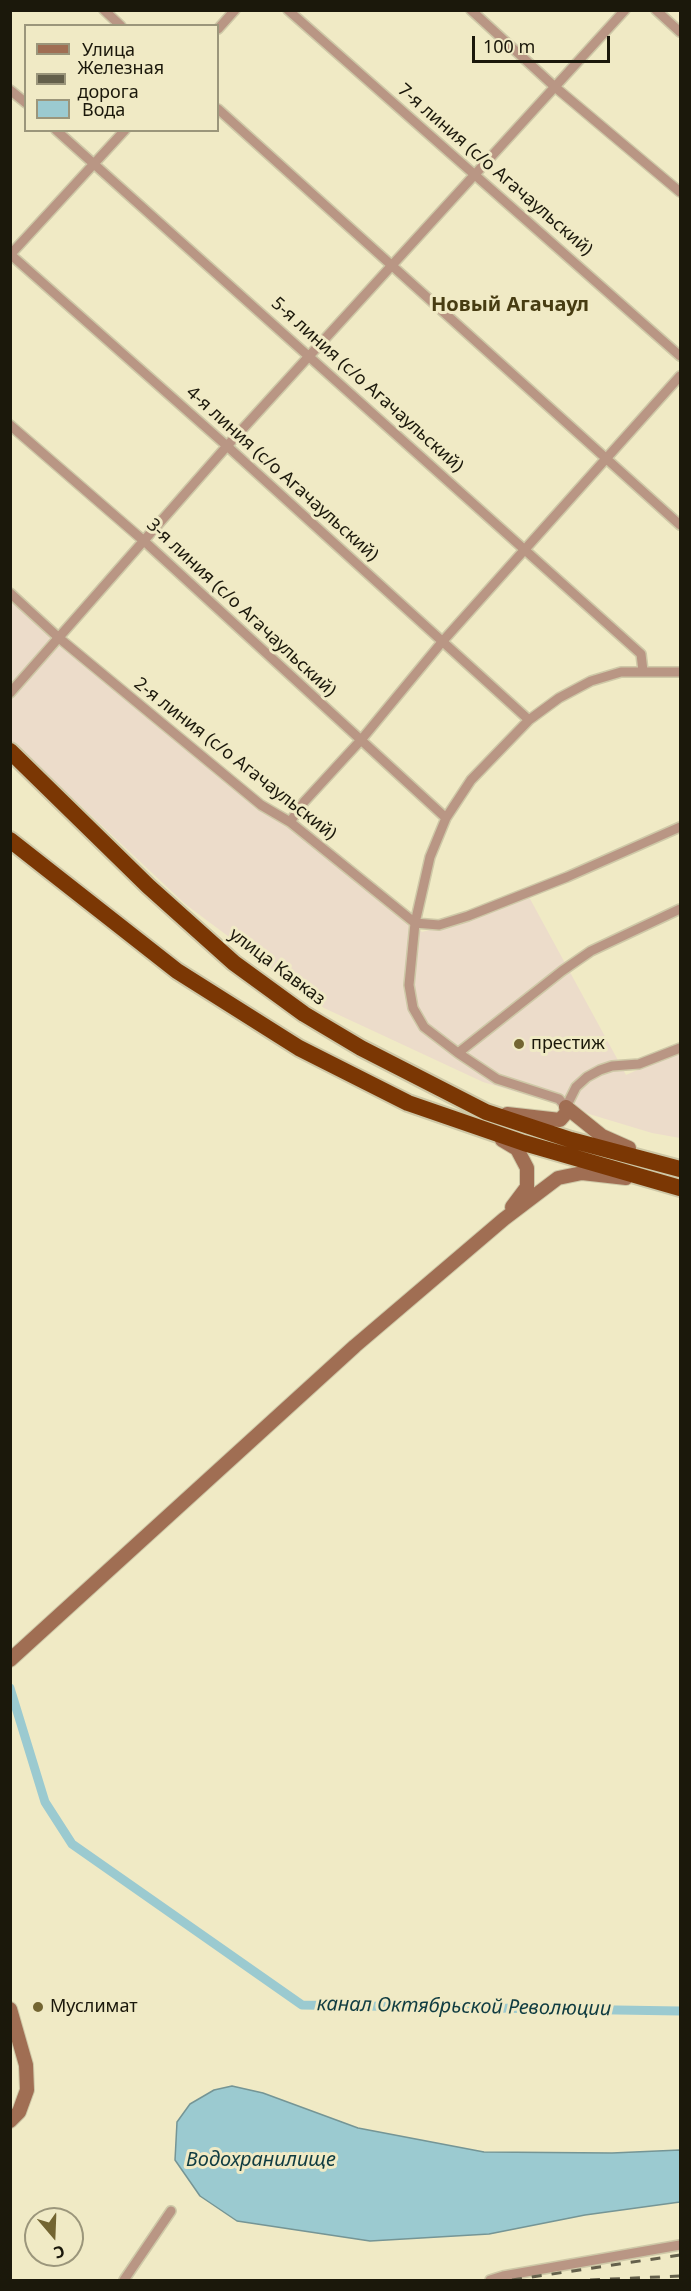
<!DOCTYPE html>
<html>
<head>
<meta charset="utf-8">
<style>
  body { margin:0 }
  #map { position:relative; width:691px; height:2291px; overflow:hidden; background:#f0eac5; font-family:"Noto Sans",sans-serif }
  canvas { display:block }
  .frame { position:absolute; inset:0; border:12px solid #1b180b; pointer-events:none }
  .legend { position:absolute; left:24px; top:24px; width:195px; height:108px; box-sizing:border-box; background:#f0eac5; border:2px solid #9b967b; margin:0; padding:8px 10px; list-style:none; font-size:18px; color:#1b180b }
  .legend li { display:flex; align-items:center; gap:12px; height:30px }
  .legend b { width:30px; border:2px solid #9b967b }
  .north { position:absolute; left:24px; top:2207px; width:60px; height:60px; box-sizing:border-box; background:#f0eac5; border:2px solid #9b967b; border-radius:50%; rotate:161deg; font-size:16px; font-weight:700; line-height:24px; text-align:center; color:#1b180b }
  .north::after { content:''; display:block; margin:auto; width:21px; height:27px; background:#736532; clip-path:polygon(50% 0,100% 100%,50% 72%,0 100%) }
  .scale { position:absolute; left:472px; top:36px; width:138px; height:27px; box-sizing:border-box; border:3px solid #1b180b; border-top:0; padding-left:8px; font-size:18px; line-height:21px; white-space:nowrap; color:#1b180b; -webkit-text-stroke:4px #f0eac5; paint-order:stroke }
</style>
</head>
<body>
<div id="map">
<canvas width="691" height="2291"></canvas>
<div class="frame"></div>
<ul class="legend">
<li><b style="height:8px;background:#a06e53"></b>Улица</li>
<li><b style="height:8px;background:#64604b"></b>Железная дорога</li>
<li><b style="height:16px;background:#9bcad0"></b>Вода</li>
</ul>
<div class="north">С</div>
<div class="scale">100 m</div>
</div>
<script>
const ctx = document.querySelector('canvas').getContext('2d');
ctx.lineJoin = 'round';
function paint(path, color) { ctx.fillStyle = color; ctx.fill(path, 'evenodd'); }
const toPath = rows => new Path2D(rows.map(r => 'M' + r).join(''));
function trace(path, color, width, dash) { ctx.strokeStyle = color; ctx.lineWidth = width; ctx.lineCap = dash ? 'butt' : 'round'; ctx.setLineDash(dash || []); ctx.stroke(path); }
function write(font, color, halo, rows, align = 'center') {
  ctx.font = font + ' "Noto Sans",sans-serif'; ctx.lineWidth = 6; ctx.setLineDash([]); ctx.textBaseline = 'middle'; ctx.strokeStyle = halo; ctx.fillStyle = color; for (const [text, x, y, turn = 0] of rows) {
    ctx.save(); ctx.translate(x, y); ctx.rotate((+turn || 0) * Math.PI / 180); ctx.textAlign = isNaN(turn) ? turn : align; if (halo) ctx.strokeText(text, 0, 0); ctx.fillText(text, 0, 0); ctx.restore();
  }
}
paint(toPath([
  [10,596,103,680,422,932,478,917,529,897,626,1075,680,1051,680,1138,652,1133,483,1082,324,1008,185,904,11,740]
]), '#ecdcca');
const water = toPath([
  [232,2086,263,2093,358,2128,484,2152,612,2153,680,2150,680,2202,585,2215,489,2234,370,2241,237,2221,200,2196,175,2160,177,2122,190,2104,214,2090,232,2086]
]);
paint(water, '#9bcad0');
trace(water, '#759595', 1.5);
trace(toPath([
  [10,1688,45,1802,72,1844,302,2005,680,2011]
]), '#9bcad0', 9);
const street = toPath([
  [104,10,121,26],
  [288,10,680,356],
  [471,10,555,87,680,192],
  [656,10,680,32],
  [218,29,235,10],
  [10,90,26,103],
  [218,109,680,525],
  [56,130,641,654,643,671],
  [10,254,227,446,529,720],
  [10,255,125,130],
  [10,425,144,541,446,818],
  [10,593,59,638,261,805,290,822,415,923,439,925,468,916,567,877,680,827],
  [680,672,621,672,591,681,559,698,529,720,471,780,446,818,430,857,415,923,409,985,413,1008,424,1027,458,1053,497,1079,559,1099,566,1107,576,1087,587,1077,600,1070,612,1066,639,1064,680,1048],
  [10,693,227,446,625,10],
  [290,822,304,802,361,740,442,642,680,376],
  [458,1053,562,971,591,951,680,909],
  [124,2280,171,2211],
  [490,2280,503,2276,680,2245]
]);
const secondary = toPath([
  [566,1107,602,1136,629,1148],
  [507,1114,560,1120,567,1112,566,1107],
  [502,1140,517,1149,527,1168,527,1187,512,1207],
  [10,1660,355,1346,504,1219,558,1178,582,1173,626,1178],
  [10,2009,26,2065,27,2090,19,2112,10,2121]
]);
const highway = toPath([
  [10,751,148,886,234,963,304,1014,361,1048,486,1112,571,1140,680,1169],
  [10,840,177,971,299,1048,408,1103,524,1143,680,1188]
]);
trace(street, '#cec8a7', 12);
trace(secondary, '#cec8a7', 16);
trace(highway, '#cec8a7', 20);
trace(street, '#b99684', 9);
trace(secondary, '#a06e53', 14);
trace(highway, '#7b3704', 16);
trace(toPath([
  [512,2280,680,2255],
  [590,2280,680,2276]
]), '#64604b', 3, [10, 10]);
for (const [x, y, r, color] of [
  [519,1044,6,"#736532"],
  [38,2007,6,"#736532"]
]) { const dot = new Path2D(); dot.arc(x, y, r, 0, 2 * Math.PI); ctx.fillStyle = color; ctx.fill(dot); trace(dot, '#f0eac5', 2); }
write('18px', '#1b180b', '#f0eac5', [
  ["7-я линия (с/о Агачаульский)",495,170,41],
  ["5-я линия (с/о Агачаульский)",367,385,42],
  ["4-я линия (с/о Агачаульский)",282,474,42],
  ["3-я линия (с/о Агачаульский)",241,608,43],
  ["2-я линия (с/о Агачаульский)",235,759,38],
  ["улица Кавказ",277,967,37]
]);
write('18px', '#1b180b', '#f0eac5', [
  ["престиж",531,1044],
  ["Муслимат",50,2007]
], 'left');
write('bold 20px', '#473c12', '#f0eac5', [
  ["Новый Агачаул",510,305]
]);
write('italic 20px', '#103c41', '#f0eac5', [
  ["канал Октябрьской Революции",464,2007,1],
  ["Водохранилище",261,2160]
]);
</script>
</body>
</html>
